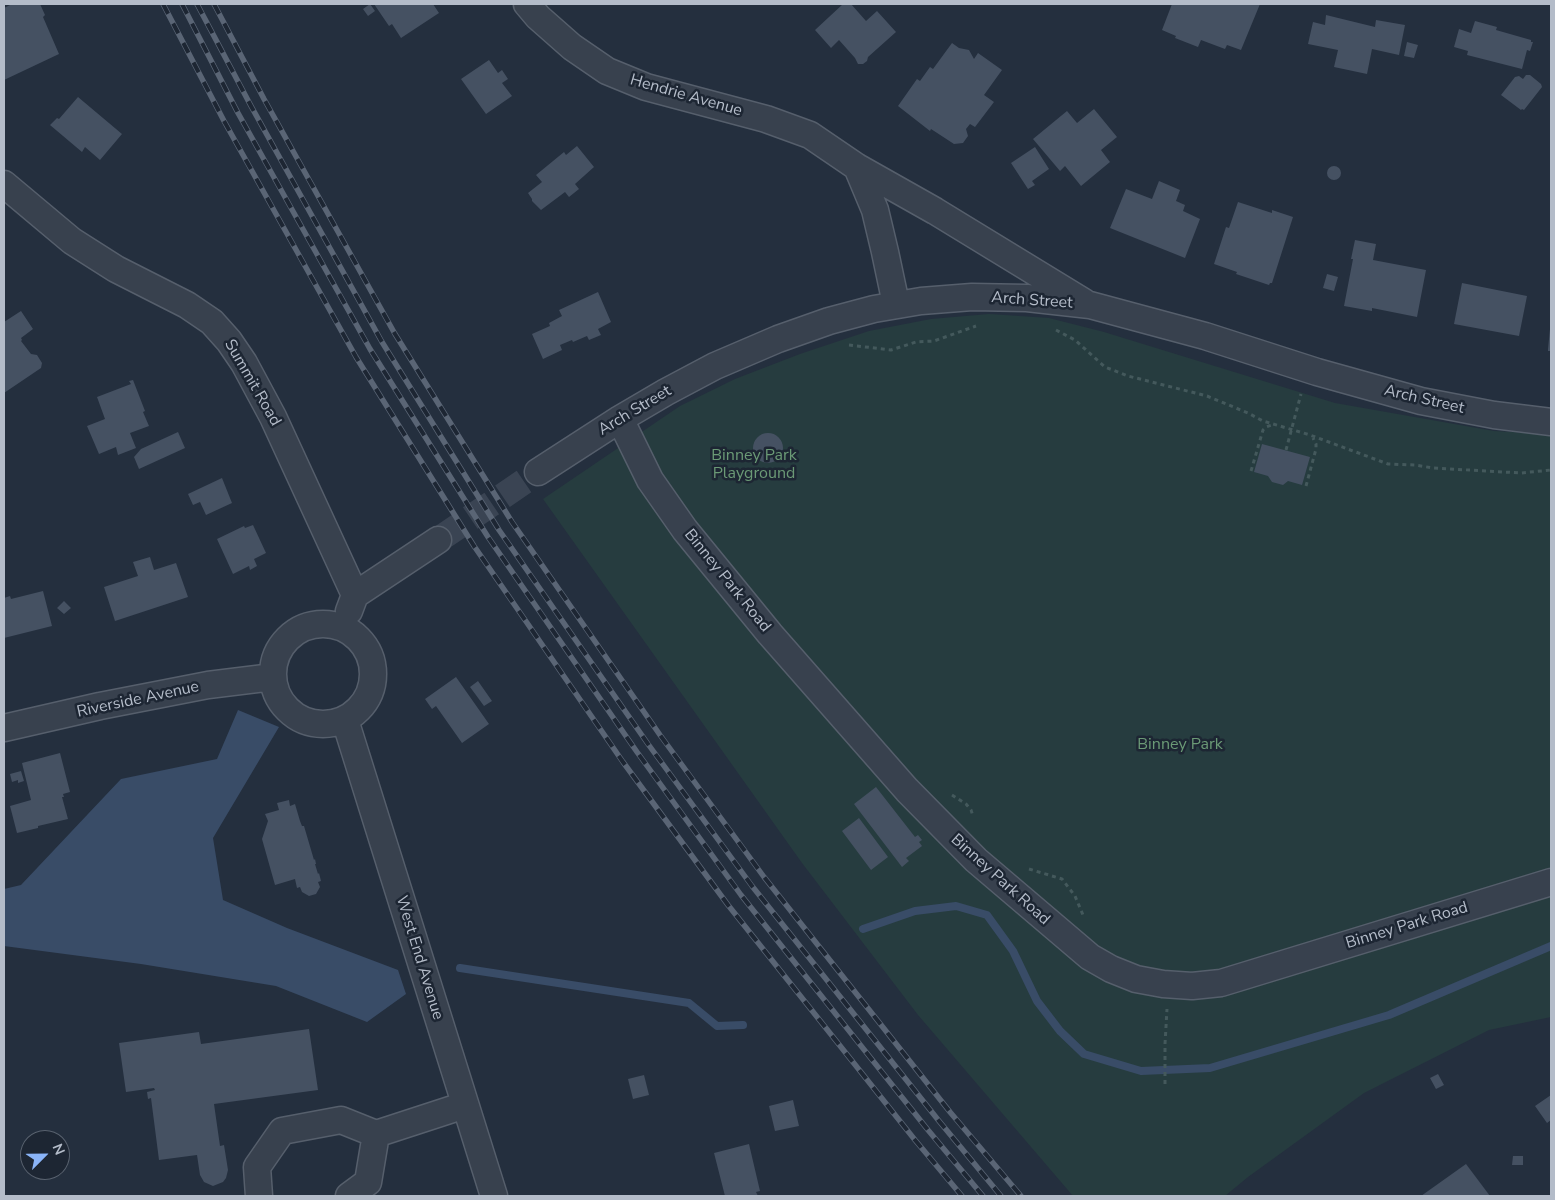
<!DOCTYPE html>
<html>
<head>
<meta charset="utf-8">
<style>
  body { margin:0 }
  #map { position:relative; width:1555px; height:1200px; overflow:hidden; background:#242f3e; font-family:"Nunito Sans",sans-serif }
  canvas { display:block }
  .frame { position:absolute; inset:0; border:5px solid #b4bcc9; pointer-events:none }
  .north { position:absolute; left:20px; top:1130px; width:50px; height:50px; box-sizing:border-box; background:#1d2633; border:1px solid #59626f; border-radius:50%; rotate:67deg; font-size:14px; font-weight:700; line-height:20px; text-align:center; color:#b4bcc9 }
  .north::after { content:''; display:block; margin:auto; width:18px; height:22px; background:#8ab4f8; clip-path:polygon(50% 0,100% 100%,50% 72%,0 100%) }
</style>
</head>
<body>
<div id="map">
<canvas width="1555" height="1200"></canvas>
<div class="frame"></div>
<div class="north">N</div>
</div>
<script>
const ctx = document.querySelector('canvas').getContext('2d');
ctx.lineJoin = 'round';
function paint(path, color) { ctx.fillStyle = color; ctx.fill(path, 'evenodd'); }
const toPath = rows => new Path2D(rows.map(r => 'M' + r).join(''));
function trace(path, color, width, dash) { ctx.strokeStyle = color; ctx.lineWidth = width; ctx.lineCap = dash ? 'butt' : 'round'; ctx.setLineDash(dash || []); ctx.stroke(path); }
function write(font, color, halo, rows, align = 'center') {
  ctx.font = font + ' "Nunito Sans",sans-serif'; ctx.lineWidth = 5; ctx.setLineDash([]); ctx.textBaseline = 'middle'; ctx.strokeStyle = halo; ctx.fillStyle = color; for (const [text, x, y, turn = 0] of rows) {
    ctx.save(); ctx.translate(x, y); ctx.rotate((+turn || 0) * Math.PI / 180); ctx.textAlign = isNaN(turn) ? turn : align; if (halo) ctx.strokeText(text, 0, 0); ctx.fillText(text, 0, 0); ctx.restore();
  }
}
paint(toPath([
  [989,314,1049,318,1104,332,1335,403,1494,431,1551,434,1551,1017,1489,1030,1364,1093,1248,1177,1225,1196,1073,1196,918,1015,802,863,543,499,680,406,735,379,800,354,869,331,931,319]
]), '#263c3f');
paint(toPath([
  [238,710,279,727,213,838,223,900,287,928,398,970,406,994,367,1022,276,986,141,964,4,946,4,889,21,885,121,779,217,759]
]), '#394c67');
trace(toPath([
  [863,929,915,911,956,906,987,915,1013,951,1037,1001,1060,1031,1084,1054,1141,1071,1210,1068,1389,1015,1551,946],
  [460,968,689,1003,717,1026,743,1025]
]), '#394c67', 8);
paint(toPath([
  [12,4,40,4,45,15,43,17,59,54,4,80,4,8],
  [370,4,375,11,368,16,363,9],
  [374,4,433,4,439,13,401,38,392,24,389,26],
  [843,4,851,4,866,21,877,11,896,32,868,57,867,61,863,64,858,64,855,58,839,40,831,48,815,30],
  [1172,4,1260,4,1241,50,1227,45,1225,49,1201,40,1198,47,1175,38,1176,36,1162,30],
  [1326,15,1375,27,1376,20,1405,25,1399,55,1372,49,1367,74,1334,67,1338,50,1308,44,1313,22,1325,25],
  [1475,21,1497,27,1496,30,1531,40,1531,42,1533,42,1530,51,1527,50,1522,69,1467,55,1468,51,1454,47,1459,29,1471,33],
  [1407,42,1418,45,1414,58,1404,56],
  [952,43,959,48,969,50,974,59,978,53,1002,70,984,95,994,102,975,127,970,124,966,129,968,136,963,143,954,144,931,129,930,131,898,106,917,79,920,81,930,67,933,69],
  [489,60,498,73,502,70,508,79,502,83,512,96,486,114,461,79],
  [1526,75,1530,75,1541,84,1542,87,1524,110,1522,109,1521,110,1501,95,1515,77,1519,76,1523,79],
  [78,97,122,134,100,160,85,147,82,152,50,125,57,118,59,119],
  [1094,109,1117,137,1101,150,1110,162,1081,186,1065,166,1060,171,1033,139,1067,111,1077,123],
  [577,146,594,167,575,184,579,189,569,197,565,192,541,210,532,201,532,199,528,193,542,182,536,175,564,152,566,155],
  [1035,147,1049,169,1032,181,1035,185,1028,189,1011,163],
  '1327 173a7 7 0 1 1 14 0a7 7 0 1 1-14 0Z',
  [1159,181,1180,190,1176,201,1185,205,1183,211,1200,219,1185,258,1110,228,1126,189,1152,199],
  [1238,202,1272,213,1272,210,1293,217,1272,283,1270,283,1269,285,1236,274,1237,272,1214,264,1226,227,1229,228],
  [1355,240,1376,244,1373,260,1426,270,1417,317,1372,308,1372,311,1344,306,1353,259,1351,259],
  [1327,274,1338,277,1334,291,1323,288],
  [1462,283,1527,296,1519,336,1454,324],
  [598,292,611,322,598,329,601,335,589,340,587,336,573,342,572,340,560,345,562,350,543,359,532,334,550,326,549,323,562,316,559,310],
  [21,311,33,329,21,338,22,340,21,341,31,354,37,355,42,363,41,368,4,393,4,322],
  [1550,329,1551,329,1551,351,1548,351,1548,349],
  [133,380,145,411,143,412,149,426,130,433,136,448,118,455,116,447,99,454,87,426,105,419,97,397,131,384,129,381],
  [178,432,185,448,139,469,134,457,141,449],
  '753 448a15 15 0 1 1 30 0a15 15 0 1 1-30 0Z',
  [1262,444,1310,457,1302,485,1288,481,1283,485,1272,482,1268,476,1254,472],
  [222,478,232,503,206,515,200,502,193,505,188,494],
  [253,525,266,553,254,559,257,566,250,570,249,566,233,574,217,539,244,526,245,528],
  [150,557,154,570,176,563,188,597,115,621,104,587,138,576,133,562],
  [43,591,52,626,4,638,4,598,10,596,11,599],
  [64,601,71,608,64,614,57,608],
  [456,677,489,724,462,743,436,706,432,709,425,699],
  [478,681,492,701,484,706,470,687],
  [60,753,70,792,63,794,64,797,62,797,68,819,38,826,38,828,17,833,10,806,31,800,22,763],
  [21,771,24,781,18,783,18,780,12,782,10,774],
  [876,787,915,837,918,835,922,840,919,842,922,846,906,858,909,861,902,867,854,804],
  [289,800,290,806,295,804,300,821,302,826,304,826,314,860,315,859,316,864,315,864,318,874,319,873,321,881,318,882,320,887,316,894,309,896,302,892,300,887,297,888,295,879,275,885,262,839,268,821,265,814,279,810,277,803],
  [859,818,888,857,871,870,842,831],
  [309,1029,318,1090,214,1104,220,1146,224,1145,228,1170,226,1178,223,1182,213,1186,204,1182,200,1175,197,1155,159,1160,151,1098,148,1099,147,1092,155,1090,154,1088,126,1092,119,1043,199,1032,201,1044],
  [1438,1074,1444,1085,1436,1089,1430,1078],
  [644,1075,649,1095,633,1099,628,1079],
  [1551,1095,1551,1120,1547,1123,1535,1106],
  [793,1100,799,1126,775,1131,769,1106],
  [749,1144,760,1191,756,1192,758,1196,725,1196,714,1153],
  [1513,1156,1523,1156,1523,1165,1512,1165],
  [1466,1164,1490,1196,1421,1196]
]), '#455162');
trace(toPath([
  [438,540,538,472]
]), '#3a4453', 26, [26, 13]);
const minor = toPath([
  [527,4,538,17,572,47,607,71,646,87,766,119,810,135,857,167,935,211,1084,302],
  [857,167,875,210,885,252,896,304],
  [4,184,72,241,116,269,187,305,212,322,229,341,244,363,273,417,355,595],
  [620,419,650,480,685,530,770,634,907,790,976,860,1090,957,1111,969,1136,979,1163,984,1192,986,1221,983,1551,882],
  [538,472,620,419,666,392,715,366,778,339,829,321,874,309,921,301,972,297,1027,298,1090,305,1205,336,1317,372,1421,401,1494,415,1551,422],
  [349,611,355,595,438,540],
  '273 674a50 50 0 1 1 100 0a50 50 0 1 1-100 0Z',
  [345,720,494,1196],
  [4,728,100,706,208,685,273,677],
  [259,1196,257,1167,282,1131,341,1120,376,1134,465,1105],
  [349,1196,368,1182,376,1134]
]);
trace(minor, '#565f6c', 29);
trace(toPath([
  [1056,330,1075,340,1105,367,1128,376,1207,396,1248,413,1263,421,1310,435,1388,464,1415,465,1433,468,1521,473,1551,470],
  [849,345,891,350,916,342,934,341,976,326],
  [1286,450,1301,394],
  [1251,471,1263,430,1266,427,1272,425],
  [1306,486,1316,449,1316,444,1313,438],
  [952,795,966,804,971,810,973,816],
  [1029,869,1062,879,1075,896,1083,915],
  [1165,1084,1165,1044,1167,1009]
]), '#44595c', 3, [4, 4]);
trace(minor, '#38414e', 26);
const rail = toPath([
  [163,4,224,121,356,357,474,546,623,762,728,905,915,1140,962,1196],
  [182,4,238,113,370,349,488,537,637,752,741,895,928,1130,983,1196],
  [197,4,251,106,382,342,499,530,648,744,752,886,939,1121,1001,1196],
  [214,4,264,99,395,334,512,522,660,735,764,877,950,1112,1021,1196]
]);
trace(rail, '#5a6575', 5.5);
trace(rail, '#1d2633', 4, [11]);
write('16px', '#b4bcc9', '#1d2633', [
  ["Hendrie Avenue",686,96,16],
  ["Arch Street",1032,301,4],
  ["Summit Road",252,383,60],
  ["Arch Street",1424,400,13],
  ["Arch Street",635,411,-31],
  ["Binney Park Road",727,581,51],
  ["Riverside Avenue",138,700,-12],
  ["Binney Park Road",1000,880,42],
  ["Binney Park Road",1407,926,-17],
  ["West End Avenue",419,958,73]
]);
write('16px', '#6b9a76', '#1d2633', [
  ["Binney Park",754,456],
  ["Playground",754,474],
  ["Binney Park",1180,745]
]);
</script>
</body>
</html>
